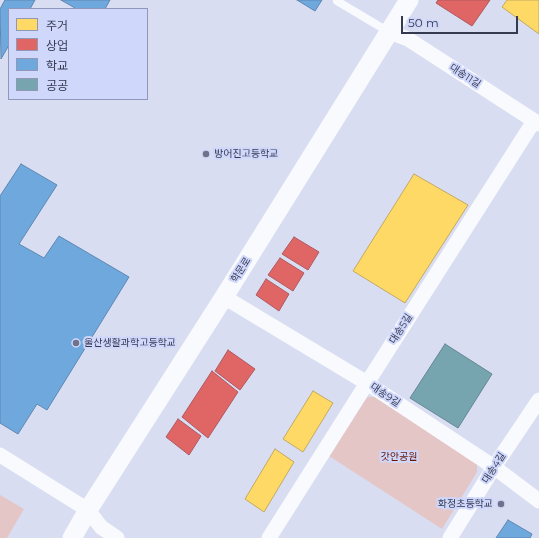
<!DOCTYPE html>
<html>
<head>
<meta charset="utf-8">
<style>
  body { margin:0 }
  #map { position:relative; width:539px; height:538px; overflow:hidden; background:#d9ddf1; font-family:Montserrat,"Noto Sans KR",sans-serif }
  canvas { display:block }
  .legend { position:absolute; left:8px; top:8px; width:140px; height:92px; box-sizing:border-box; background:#cfd7fb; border:1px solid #9198b7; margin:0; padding:5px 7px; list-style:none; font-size:12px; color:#353a51 }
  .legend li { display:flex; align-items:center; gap:8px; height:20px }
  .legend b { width:20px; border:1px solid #9198b7 }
  .scale { position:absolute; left:401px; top:16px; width:117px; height:18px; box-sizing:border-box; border:2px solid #353a51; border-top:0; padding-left:5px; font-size:12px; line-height:14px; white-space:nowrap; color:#353a51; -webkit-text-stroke:3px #cfd7fb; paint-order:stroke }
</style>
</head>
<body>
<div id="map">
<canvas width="539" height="538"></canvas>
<ul class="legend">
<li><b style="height:11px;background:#ffd966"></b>주거</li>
<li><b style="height:11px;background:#e06666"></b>상업</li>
<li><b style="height:11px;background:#6fa8dc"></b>학교</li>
<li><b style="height:11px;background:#76a5af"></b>공공</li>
</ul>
<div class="scale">50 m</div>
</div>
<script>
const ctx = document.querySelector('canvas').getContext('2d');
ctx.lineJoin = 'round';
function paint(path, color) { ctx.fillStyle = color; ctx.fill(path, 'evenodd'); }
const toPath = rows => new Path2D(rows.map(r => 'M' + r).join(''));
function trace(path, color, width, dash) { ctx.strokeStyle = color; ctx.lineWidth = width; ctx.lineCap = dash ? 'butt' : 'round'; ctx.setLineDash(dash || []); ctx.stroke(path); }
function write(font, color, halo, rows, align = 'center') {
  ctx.font = font + ' Montserrat,"Noto Sans KR",sans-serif'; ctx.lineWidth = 4; ctx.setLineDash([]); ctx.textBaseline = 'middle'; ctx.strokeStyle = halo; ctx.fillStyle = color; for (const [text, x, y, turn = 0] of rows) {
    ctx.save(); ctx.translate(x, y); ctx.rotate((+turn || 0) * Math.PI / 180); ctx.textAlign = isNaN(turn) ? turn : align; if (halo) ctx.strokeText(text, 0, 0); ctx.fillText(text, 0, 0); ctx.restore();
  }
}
paint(toPath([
  [367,397,376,397,477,462,477,472,442,529,329,456],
  [0,495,24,509,7,538,0,538]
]), '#e4c6c7');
const homes = toPath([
  [507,0,539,0,539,34,502,7,507,0],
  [414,174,468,205,405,303,353,271,414,174],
  [313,391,333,403,303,452,283,439,313,391],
  [275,449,294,462,264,512,245,499,275,449]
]);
paint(homes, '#ffd966');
trace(homes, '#c2a960', 1);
const shops = toPath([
  [438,0,490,0,472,26,436,3,438,0],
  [294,237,319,252,308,270,282,254,294,237],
  [280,258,304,273,293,291,268,275,280,258],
  [266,279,289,294,279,311,256,295,266,279],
  [228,350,255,369,240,390,215,371,228,350],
  [212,371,238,392,208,438,182,417,212,371],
  [178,419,201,436,189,455,166,437,178,419]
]);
paint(shops, '#e06666');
trace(shops, '#ad5960', 1);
const schools = toPath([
  [5,0,35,0,30,9,9,9,9,45,1,59,0,9,5,0],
  [61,0,110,0,105,9,74,9,75,8,61,0],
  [297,0,322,0,315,11,297,0],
  [21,164,57,185,19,244,44,258,59,236,129,277,47,410,37,404,18,434,0,423,0,196,21,164],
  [508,520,532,534,530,538,496,538,508,520]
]);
paint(schools, '#6fa8dc');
trace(schools, '#5e87b2', 1);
const public = toPath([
  [445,344,492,374,458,428,410,398,445,344]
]);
paint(public, '#76a5af');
trace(public, '#628593', 1);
trace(toPath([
  [337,1,389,32]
]), '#f9fafd', 8);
trace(toPath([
  [389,32,408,39,539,124],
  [224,297,367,383,494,467,539,501],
  [0,455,88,510,101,527,117,538],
  [269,538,367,383,534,121],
  [450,538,494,467,539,400]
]), '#f9fafd', 15);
trace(toPath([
  [72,538,88,510,224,297,409,0]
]), '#f9fafd', 19);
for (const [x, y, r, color] of [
  [206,154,4,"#6e7389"],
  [76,343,4,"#6e7389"],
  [501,504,4,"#6e7389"]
]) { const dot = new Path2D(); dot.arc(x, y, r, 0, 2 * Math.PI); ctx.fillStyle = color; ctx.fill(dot); trace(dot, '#cfd7fb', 1.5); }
write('10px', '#353a51', '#cfd7fb', [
  ["대송11길",465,76,33],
  ["학문로",241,270,-58],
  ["대송5길",401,329,-57],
  ["대송9길",385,395,34],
  ["대송4길",494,468,-57]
]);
write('10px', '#353a51', '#cfd7fb', [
  ["방어진고등학교",214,154],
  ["울산생활과학고등학교",84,343],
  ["화정초등학교",493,504,"right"]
], 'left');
write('10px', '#6c1500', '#cfd7fb', [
  ["갓안공원",399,457]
]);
</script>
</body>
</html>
